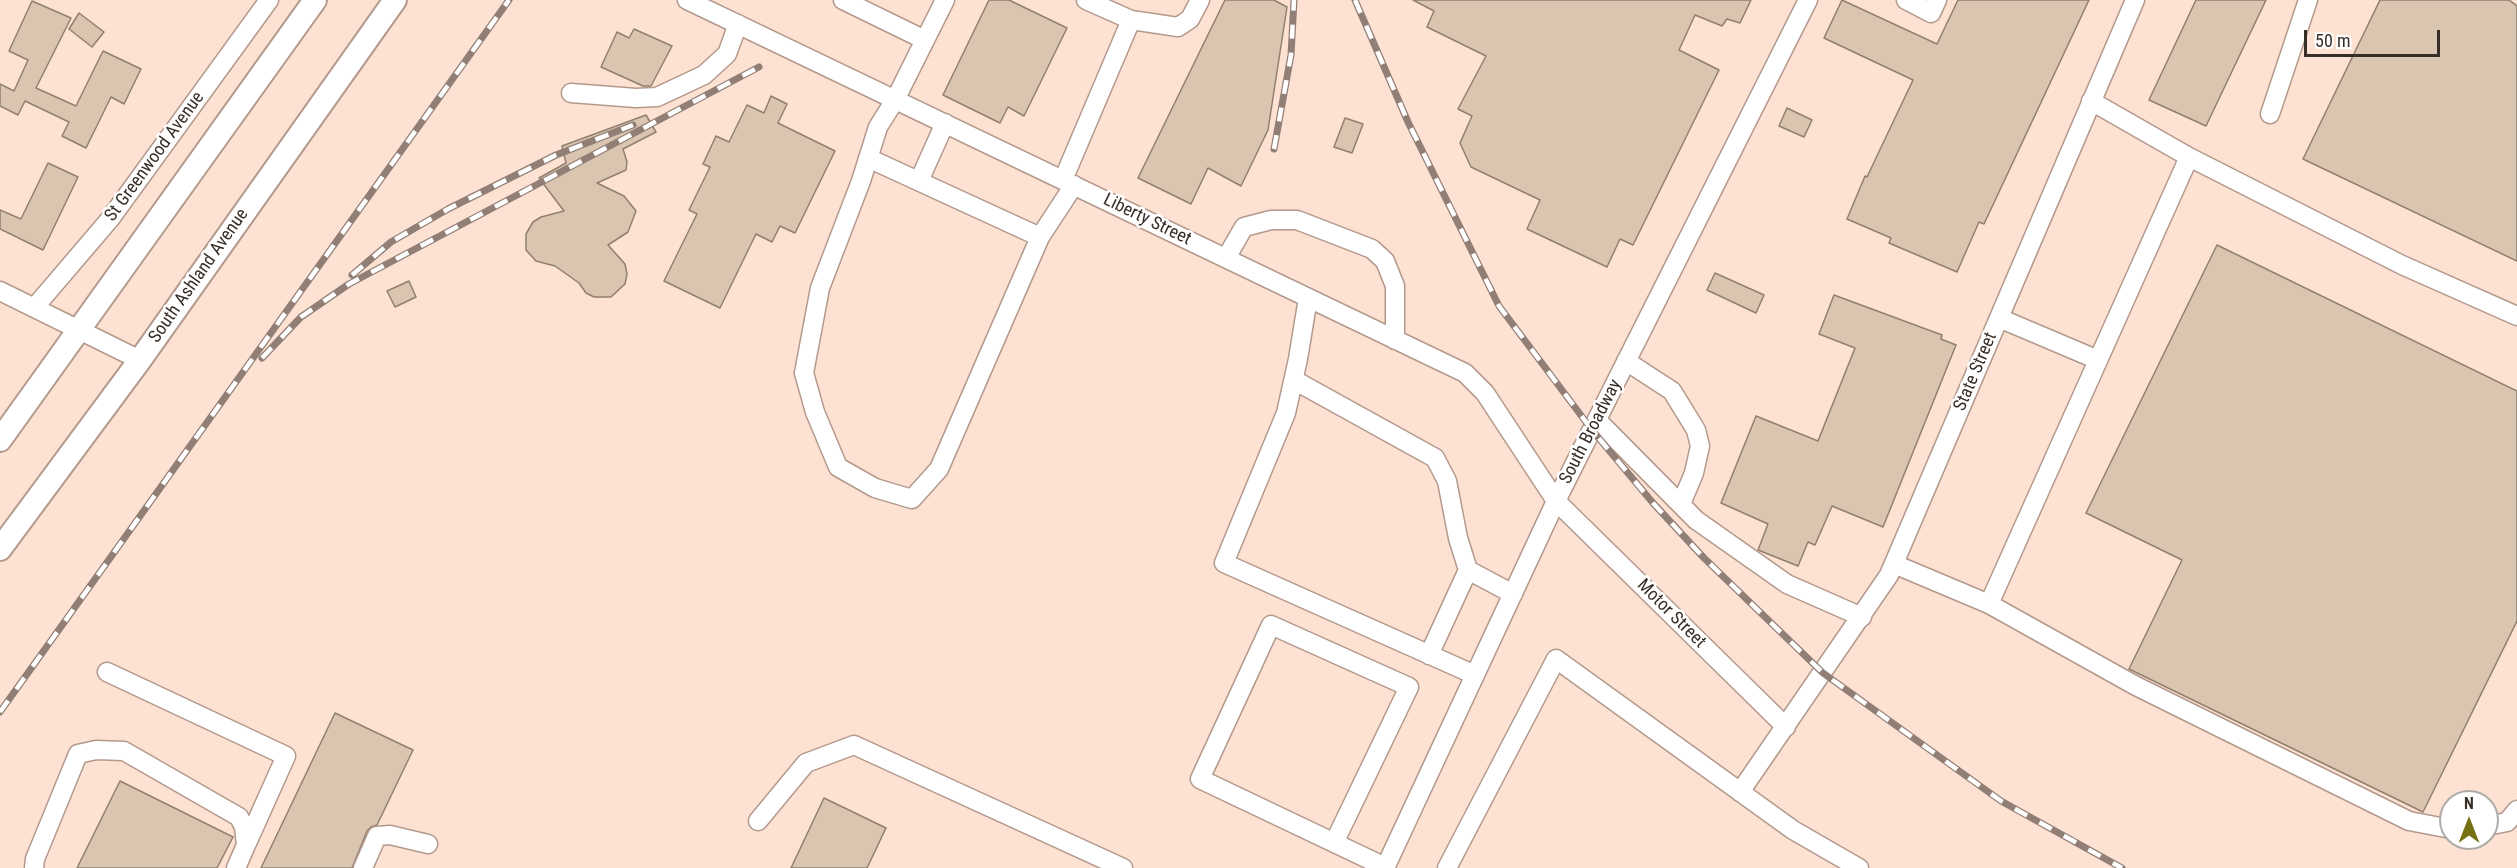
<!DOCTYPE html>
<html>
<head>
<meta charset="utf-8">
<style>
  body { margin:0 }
  #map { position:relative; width:2517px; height:868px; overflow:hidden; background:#fde2d4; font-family:"Roboto Condensed",sans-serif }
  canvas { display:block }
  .north { position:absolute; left:2439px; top:790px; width:60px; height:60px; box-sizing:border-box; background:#fff; border:2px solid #afaba9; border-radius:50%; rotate:0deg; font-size:16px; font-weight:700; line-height:24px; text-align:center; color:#382e28 }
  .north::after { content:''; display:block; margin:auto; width:21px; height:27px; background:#757012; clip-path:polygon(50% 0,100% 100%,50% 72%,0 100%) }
  .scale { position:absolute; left:2304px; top:30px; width:136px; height:27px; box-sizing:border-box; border:3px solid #382e28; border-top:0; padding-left:8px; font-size:18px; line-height:21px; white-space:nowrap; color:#382e28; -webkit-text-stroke:4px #fff; paint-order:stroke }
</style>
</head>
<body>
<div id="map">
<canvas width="2517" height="868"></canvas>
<div class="north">N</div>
<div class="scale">50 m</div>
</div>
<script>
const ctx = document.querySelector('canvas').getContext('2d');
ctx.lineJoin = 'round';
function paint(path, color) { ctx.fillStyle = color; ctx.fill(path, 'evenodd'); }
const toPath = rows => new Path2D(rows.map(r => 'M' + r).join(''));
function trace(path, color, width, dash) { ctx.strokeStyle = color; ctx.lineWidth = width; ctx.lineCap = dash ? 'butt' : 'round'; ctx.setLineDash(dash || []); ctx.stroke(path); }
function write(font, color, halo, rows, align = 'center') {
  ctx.font = font + ' "Roboto Condensed",sans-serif'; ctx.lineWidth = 5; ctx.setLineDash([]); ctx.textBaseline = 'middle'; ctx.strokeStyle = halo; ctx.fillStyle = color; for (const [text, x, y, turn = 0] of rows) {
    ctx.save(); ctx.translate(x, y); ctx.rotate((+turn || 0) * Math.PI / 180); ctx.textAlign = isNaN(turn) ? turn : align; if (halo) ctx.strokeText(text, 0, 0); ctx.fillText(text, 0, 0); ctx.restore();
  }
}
const building = toPath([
  [989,0,1009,0,1067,28,1024,116,1008,107,1000,123,943,95,989,0],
  [1225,0,1274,0,1287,7,1268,130,1241,186,1208,168,1191,204,1138,178,1225,0],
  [1413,0,1751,0,1740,23,1727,19,1722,26,1695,15,1679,50,1719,70,1633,245,1620,239,1607,267,1527,229,1540,200,1471,167,1460,143,1472,116,1458,109,1486,56,1427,27,1434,11,1413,0],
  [1842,0,1937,44,1958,0,2089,0,1984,224,1979,222,1957,272,1889,243,1891,238,1847,219,1865,176,1867,177,1913,80,1824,38,1842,0],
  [2196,0,2266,0,2206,126,2149,100,2196,0],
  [2380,0,2509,0,2517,6,2517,261,2303,159,2380,0],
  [32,1,71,18,36,88,76,106,103,51,141,69,124,104,111,97,86,148,62,136,69,122,25,101,18,115,0,106,0,84,14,91,28,60,9,51,32,1],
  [79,13,104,32,92,47,69,29,79,13],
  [634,29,672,46,651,86,643,86,601,67,617,32,629,38,634,29],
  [771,96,787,104,778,123,835,151,795,233,780,226,772,242,756,234,720,308,664,281,697,214,689,210,710,167,703,164,716,136,729,142,747,105,764,113,771,96],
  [1787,108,1812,120,1804,137,1779,126,1787,108],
  [646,115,656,132,623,149,627,162,626,170,597,183,624,196,636,211,628,232,608,245,625,264,627,274,625,284,611,297,594,297,586,293,579,283,555,266,536,261,526,250,526,234,533,222,541,217,564,211,539,178,566,163,562,146,646,115],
  [1345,118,1363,124,1352,153,1334,147,1345,118],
  [48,163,78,177,43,250,0,229,0,210,21,219,48,163],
  [2217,245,2517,391,2517,621,2423,812,2129,669,2182,560,2086,513,2217,245],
  [1715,273,1764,295,1756,313,1707,290,1715,273],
  [409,281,416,297,395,307,387,291,409,281],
  [1834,295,1942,335,1941,339,1956,345,1883,527,1832,506,1815,545,1808,542,1798,566,1758,550,1768,524,1721,503,1756,416,1818,441,1855,348,1819,334,1834,295],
  [335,713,413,750,377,825,371,827,367,831,352,868,261,868,335,713],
  [120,781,233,837,217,868,77,868,120,781],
  [824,798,886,828,867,868,791,868,824,798]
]);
paint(building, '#dac5b1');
trace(building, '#927f6d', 1.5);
const minor = toPath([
  [687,0,1465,373,1485,393,1556,501,1786,727],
  [843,0,925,40],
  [945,0,895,100,878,127,861,181,820,288,804,373,815,412,838,467,875,488,912,499,939,469,1040,237],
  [1906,0,1931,13,1937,0],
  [1131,20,1178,27,1190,19,1200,0],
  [571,93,636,98,657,97,704,75,727,54,738,24],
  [2270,114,2308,0],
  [2189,157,2402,265,2517,316],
  [868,158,1040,237,1074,185],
  [1063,180,1131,20,1086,0],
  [919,181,945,123],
  [1226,258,1244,227,1271,220,1297,220,1372,249,1385,261,1395,286,1395,340],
  [0,291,140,360],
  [1308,298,1298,359,1286,413,1224,563,1475,675],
  [34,308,110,219,269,0],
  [1999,318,2098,360],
  [1626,361,1672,391,1696,430,1700,446,1694,473,1681,504],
  [1294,380,1435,458,1447,481,1458,538,1468,570,1513,594],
  [1597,420,1696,520,1787,584,1862,617],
  [1894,564,1989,604,2189,157,2091,101],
  [1989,604,2136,686,2409,821,2451,829],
  [1429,655,1468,570],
  [107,672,286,756,247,843],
  [1740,792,1889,575,2135,0],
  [758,821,806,763,854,745,1123,868],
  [2487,826,2507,822,2517,810],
  [1334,843,1409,687,1271,625,1200,779,1385,867],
  [34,868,35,859,78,754,96,750,124,751,239,817,244,827,246,845,236,868],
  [363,868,377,836,390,835,428,844],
  [1385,868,1556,501,1808,0],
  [1447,868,1556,659,1793,830,1859,868]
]);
const major = toPath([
  [0,440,315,0],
  [0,549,140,360,395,0]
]);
trace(minor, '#b3998c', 21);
trace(major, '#b3998c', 26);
trace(minor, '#fff', 18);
trace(major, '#fff', 22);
const rail = toPath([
  [1355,0,1408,122,1499,306,1592,430,1653,503,1704,558,1823,673,2001,801,2122,868],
  [1274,149,1291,55,1294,0],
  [352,275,391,242,448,209,556,155,633,125],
  [262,358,301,317,349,284,759,67],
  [0,712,509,0]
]);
trace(rail, '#917f76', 7);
trace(rail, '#fff', 4.5, [14]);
write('18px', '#382e28', '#fff', [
  ["St Greenwood Avenue",155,157,-54],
  ["Liberty Street",1147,220,26],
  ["South Ashland Avenue",199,276,-55],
  ["State Street",1976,372,-67],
  ["South Broadway",1591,432,-63],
  ["Motor Street",1671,614,45]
]);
</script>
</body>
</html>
